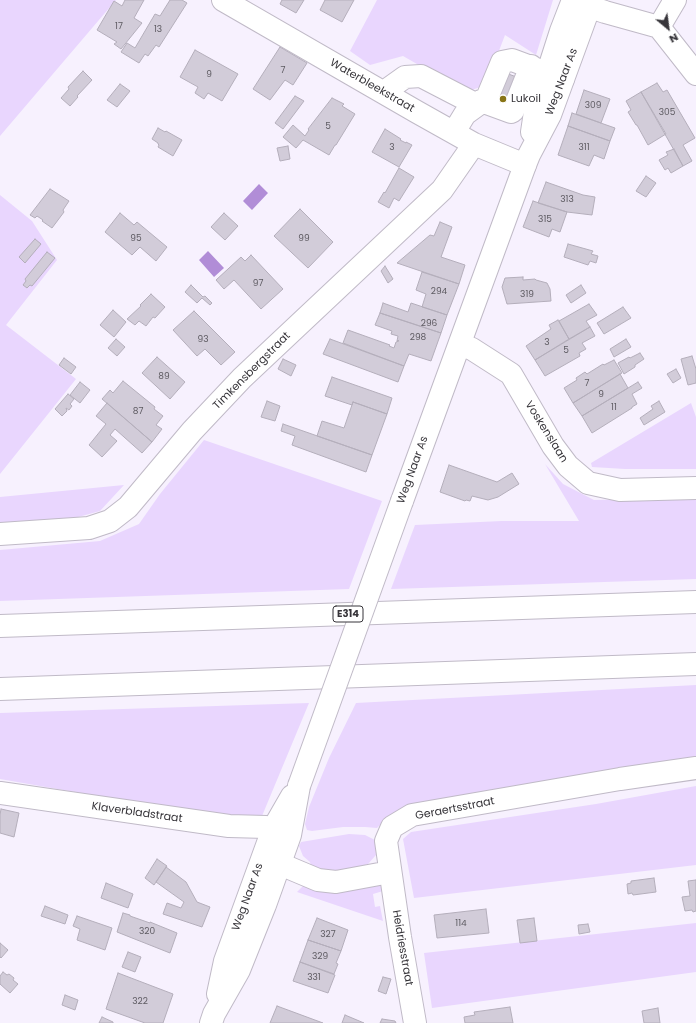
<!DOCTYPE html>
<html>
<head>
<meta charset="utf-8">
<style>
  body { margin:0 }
  #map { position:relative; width:696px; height:1023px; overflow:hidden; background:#f7f1fe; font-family:Poppins,sans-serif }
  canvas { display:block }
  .north { position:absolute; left:648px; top:8px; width:40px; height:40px; -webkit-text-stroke:3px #fff; paint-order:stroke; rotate:151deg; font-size:11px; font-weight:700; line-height:16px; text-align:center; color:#37353a }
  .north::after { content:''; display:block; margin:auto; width:14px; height:18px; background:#37353a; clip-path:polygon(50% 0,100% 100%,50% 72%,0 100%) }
</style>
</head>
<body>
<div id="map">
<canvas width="696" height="1023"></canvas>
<div class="north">N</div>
</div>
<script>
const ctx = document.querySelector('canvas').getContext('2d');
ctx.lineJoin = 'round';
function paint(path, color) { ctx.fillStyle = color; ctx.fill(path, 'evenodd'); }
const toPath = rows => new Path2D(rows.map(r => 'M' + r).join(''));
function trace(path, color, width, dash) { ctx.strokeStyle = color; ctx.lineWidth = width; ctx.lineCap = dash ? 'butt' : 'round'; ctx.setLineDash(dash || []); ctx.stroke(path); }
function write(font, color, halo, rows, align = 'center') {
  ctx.font = font + ' Poppins,sans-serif'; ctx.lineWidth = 4; ctx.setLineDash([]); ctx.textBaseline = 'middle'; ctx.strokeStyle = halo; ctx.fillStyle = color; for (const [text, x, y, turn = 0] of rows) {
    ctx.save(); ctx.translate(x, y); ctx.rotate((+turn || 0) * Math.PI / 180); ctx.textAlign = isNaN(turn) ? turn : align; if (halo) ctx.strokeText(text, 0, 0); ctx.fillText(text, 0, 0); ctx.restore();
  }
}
paint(toPath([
  [0,0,116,0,0,136],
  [377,0,553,0,536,55,505,35,486,85,466,92,403,56,370,65,350,51],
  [0,195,32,221,57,260,6,325,76,379,0,474],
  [691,403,696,417,696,469,625,469,592,467,591,463],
  [204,440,382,501,349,589,0,601,0,550,100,541,139,524,160,494],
  [545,464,563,484,594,500,696,498,696,579,391,589,415,525,502,521,579,521],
  [124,485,100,511,71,519,0,525,0,497],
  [696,685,696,759,387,818,377,828,365,827,343,827,312,831,307,830,305,824,309,807,329,758,356,703],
  [309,703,262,816,235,820,0,779,0,713],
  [696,786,696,865,414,898,403,839,411,832,596,804],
  [349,834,365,835,375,840,376,855,368,864,356,868,329,872,311,867,310,862,303,856,299,846,301,842],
  [374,882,381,886,383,891,373,894,375,907,380,906,383,921,297,892,305,884],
  [696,923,696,972,432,1008,424,953]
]), '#e9d6fe');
paint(toPath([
  [259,184,268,193,252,210,243,201],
  [208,251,224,268,214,277,199,260]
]), '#b18dd7');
const building = toPath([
  [125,0,144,0,134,18,142,23,121,49,114,44,117,42,97,30,114,1,122,6,125,0],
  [170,0,182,0,187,3,159,47,156,45,148,56,145,54,139,63,121,52,127,43,135,48,155,14,160,16,170,0],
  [282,0,304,0,296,13,280,4,282,0],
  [325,0,354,0,342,22,320,10,325,0],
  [280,47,307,63,293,85,285,80,270,100,253,89,280,47],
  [195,50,238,74,222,101,208,93,204,99,195,93,198,87,180,77,195,50],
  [83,71,92,80,77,96,78,97,70,106,61,98,69,89,68,87,83,71],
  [503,72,522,79,506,120,488,113,503,72],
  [657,83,663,92,667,90,695,138,683,145,692,161,683,166,641,92,657,83],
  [120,84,130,91,117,107,107,100,120,84],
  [584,90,610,99,601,123,576,114,584,90],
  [641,92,666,134,648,145,637,125,636,125,628,112,631,110,626,101,641,92],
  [295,96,304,101,283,129,275,123,295,96],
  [332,98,344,104,342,106,355,114,336,145,335,145,329,155,303,140,296,148,283,137,293,125,305,136,309,130,308,129,332,98],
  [572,113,615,128,610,141,568,126,572,113],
  [568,126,610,141,604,159,594,155,589,166,558,155,568,126],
  [158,128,165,132,166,131,182,140,173,156,158,147,159,145,158,144,158,143,152,139,158,128],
  [385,129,401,139,400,140,406,143,406,142,412,145,399,167,372,152,385,129],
  [288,146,290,159,280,161,277,148,288,146],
  [674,149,683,166,671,173,668,168,665,170,659,160,668,155,666,152,674,149],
  [399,168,414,177,399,201,394,198,389,208,378,202,384,192,385,193,399,168],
  [646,176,656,183,646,197,636,191,646,176],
  [546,182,583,195,595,197,592,215,567,212,538,203,546,182],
  [50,189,69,201,63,210,64,212,52,228,42,221,43,220,37,216,35,218,30,215,50,189],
  [533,201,567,212,560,232,552,229,549,237,523,227,533,201],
  [300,209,333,242,308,268,274,236,300,209],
  [120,213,134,225,137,222,167,247,156,261,140,247,132,255,105,232,120,213],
  [224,213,238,226,225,240,211,227,224,213],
  [440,222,452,227,441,257,465,265,459,284,397,263,430,235,434,236,440,222],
  [35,239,41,244,25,263,19,257,35,239],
  [568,244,593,251,591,254,598,256,596,263,590,261,588,265,564,257,568,244],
  [47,252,55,258,32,286,30,285,27,288,23,285,26,281,25,279,47,252],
  [251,255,283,289,261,309,234,280,224,289,216,280,241,257,245,261,251,255],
  [385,266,393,279,388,283,381,271,385,266],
  [422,272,459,284,447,315,422,307,426,294,416,290,422,272],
  [523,277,523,280,535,279,536,280,547,283,550,289,551,301,507,304,502,287,505,278,523,277],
  [191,285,203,297,205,296,212,303,210,305,202,298,197,303,185,292,191,285],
  [581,285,586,293,571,303,566,295,581,285],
  [151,294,165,307,155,318,153,317,146,326,139,321,135,325,127,319,141,306,140,305,151,294],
  [383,303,408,312,411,303,447,315,441,333,380,313,383,303],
  [589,304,597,315,586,321,590,327,569,339,559,321,589,304],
  [623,307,631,318,604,334,597,323,623,307],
  [113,310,126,322,114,337,100,325,113,310],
  [194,311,235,352,221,365,205,349,197,356,173,330,194,311],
  [380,313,441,333,431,361,409,354,404,366,343,343,348,330,390,345,389,346,394,348,396,342,399,341,398,340,397,341,398,336,391,334,392,331,375,325,380,313],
  [558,320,569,339,535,360,526,346,551,329,549,325,558,320],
  [590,327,595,336,582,343,586,349,579,353,580,356,545,376,535,360,590,327],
  [116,339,125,347,117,356,108,348,116,339],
  [330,339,404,366,398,382,323,354,330,339],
  [626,339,631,347,614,357,610,349,626,339],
  [640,353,644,359,635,365,635,367,624,374,618,363,629,357,630,358,640,353],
  [692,356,696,369,696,383,688,385,681,359,692,356],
  [157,357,185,382,170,399,142,373,157,357],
  [64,358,76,367,71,374,59,365,64,358],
  [283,359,296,365,291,376,278,369,283,359],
  [614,360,622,373,573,403,564,388,577,380,576,378,585,372,587,374,603,364,604,365,614,360],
  [676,369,681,378,673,383,667,374,676,369],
  [620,374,628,388,582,416,573,403,620,374],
  [332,377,392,398,387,414,353,402,352,405,325,396,332,377],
  [123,381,155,407,154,409,163,416,156,425,162,429,152,442,102,399,110,390,113,393,123,381],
  [80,382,90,390,80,403,70,395,80,382],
  [638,382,642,388,632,394,637,404,632,407,632,408,592,433,582,416,638,382],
  [68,394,74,399,70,404,72,406,69,410,66,408,67,411,62,416,55,409,68,394],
  [267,401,280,406,275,421,261,417,267,401],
  [659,401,665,412,644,425,640,418,653,409,651,406,659,401],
  [353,402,387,414,372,455,317,436,322,421,344,428,353,402],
  [107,403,152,442,142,453,115,429,110,435,117,441,102,457,89,445,106,424,96,416,107,403],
  [283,424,372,455,366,472,292,445,295,436,281,431,283,424],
  [449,465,497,482,512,473,519,484,498,497,488,500,472,496,470,501,466,500,465,501,440,492,449,465],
  [1,809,19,813,14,837,0,833,0,815,1,809],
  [157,859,167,866,154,885,145,878,157,859],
  [166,867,186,882,197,902,210,907,202,927,163,914,167,903,181,908,184,902,156,882,166,867],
  [654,878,656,892,633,895,632,893,628,894,627,884,631,883,631,881,654,878],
  [696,880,696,911,693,912,692,910,685,911,682,897,690,896,688,881,696,880],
  [106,883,133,894,128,908,101,898,106,883],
  [45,906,68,915,65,924,41,916,45,906],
  [486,909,489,933,437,938,434,915,486,909],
  [123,913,130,915,130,916,150,923,150,922,177,933,170,953,117,932,123,913],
  [77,916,112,928,105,950,77,940,80,929,73,926,77,916],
  [317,918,348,930,341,951,308,940,317,918],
  [534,918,537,941,520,943,517,920,534,918],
  [588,924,590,932,579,934,578,925,588,924],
  [308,940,341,951,336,963,338,964,334,974,300,962,308,940],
  [0,943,8,950,1,958,0,957,0,943],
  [128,952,141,957,135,972,122,967,128,952],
  [300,962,335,975,328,993,293,981,300,962],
  [3,972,7,975,9,974,14,978,13,980,18,984,10,993,0,984,0,976,3,972],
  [118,973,173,994,163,1023,145,1023,106,1009,118,973],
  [383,977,391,979,386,994,378,991,383,977],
  [65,995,78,1000,75,1010,62,1005,65,995],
  [277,1006,323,1023,270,1023,277,1006],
  [510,1007,513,1023,465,1023,464,1017,475,1015,474,1012,510,1007],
  [658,1008,660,1023,644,1023,642,1011,658,1008],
  [345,1015,364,1023,342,1023,345,1015],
  [102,1017,113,1022,113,1023,99,1023,102,1017],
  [382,1019,395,1021,396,1023,380,1023,382,1019]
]);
paint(building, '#d2ccd9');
trace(building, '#b4aebb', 1);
const minor = toPath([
  [223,0,417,112,474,144,525,165],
  [573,1,605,12,659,27],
  [659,27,696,74],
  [659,27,675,0],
  [384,92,405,77,421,76,477,105],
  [481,101,511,112,513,111,531,66],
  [454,132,465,114,487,98,502,62,512,60,563,79],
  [460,344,472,349,511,374,553,446,568,466,588,483,620,490,696,488],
  [0,534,89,528,110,521,128,507,192,431,242,378,442,190,474,144],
  [0,793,229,826,266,827,273,829],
  [263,859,280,864,318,880,336,882,390,872],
  [415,1023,400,937,386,841,392,827,412,815,620,779,696,768]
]);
const major = toPath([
  [532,132,535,112,561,31,573,0],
  [402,501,525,165,529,155,550,115,592,0],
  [218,994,225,961,273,829,292,796],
  [211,1023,214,1014,239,970,265,905,290,835,299,786]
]);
const highway = toPath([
  [0,626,696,602],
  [0,689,696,664]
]);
trace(minor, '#c0bac7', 24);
trace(major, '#c0bac7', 24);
trace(highway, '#c0bac7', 24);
trace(minor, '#fff', 22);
trace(major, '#fff', 22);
trace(highway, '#fff', 22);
const majorBridge = toPath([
  [299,786,402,501]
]);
trace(majorBridge, '#c0bac7', 24, []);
trace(majorBridge, '#fff', 22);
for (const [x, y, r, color] of [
  [503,99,4,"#887416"]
]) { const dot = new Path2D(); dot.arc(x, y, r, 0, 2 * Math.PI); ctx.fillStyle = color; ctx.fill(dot); trace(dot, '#fff', 1.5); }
write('9px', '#5e5b62', null, [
  ["17",119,27],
  ["13",158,30],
  ["7",283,71],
  ["9",209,75],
  ["309",593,106],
  ["305",667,113],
  ["5",328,127],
  ["3",392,148],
  ["311",584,148],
  ["313",567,200],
  ["315",545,220],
  ["95",136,239],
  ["99",304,239],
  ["97",258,284],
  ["294",439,292],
  ["319",527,295],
  ["296",429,324],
  ["298",418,338],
  ["93",203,340],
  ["3",547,343],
  ["5",566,351],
  ["89",164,377],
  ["7",587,384],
  ["9",601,395],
  ["11",614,408],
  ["87",138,412],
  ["114",461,924],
  ["320",147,932],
  ["327",328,935],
  ["329",320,957],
  ["331",314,978],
  ["322",140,1002]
]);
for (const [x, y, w] of [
  [348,614,30]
]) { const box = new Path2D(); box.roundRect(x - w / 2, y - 8, w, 16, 3); ctx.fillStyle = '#fff'; ctx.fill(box); trace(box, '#37353a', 1); }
write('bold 10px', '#37353a', null, [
  ["E314",348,614]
]);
write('11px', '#37353a', '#fff', [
  ["Weg Naar As",562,82,-69],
  ["Waterbleekstraat",372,86,30],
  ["Timkensbergstraat",252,371,-45],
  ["Voskenslaan",546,432,58],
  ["Weg Naar As",413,470,-70],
  ["Geraertsstraat",455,809,-11],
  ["Klaverbladstraat",137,813,8],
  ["Weg Naar As",248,897,-70],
  ["Heidriesstraat",402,948,80]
]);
write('11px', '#37353a', '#fff', [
  ["Lukoil",511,99]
], 'left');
</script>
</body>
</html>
